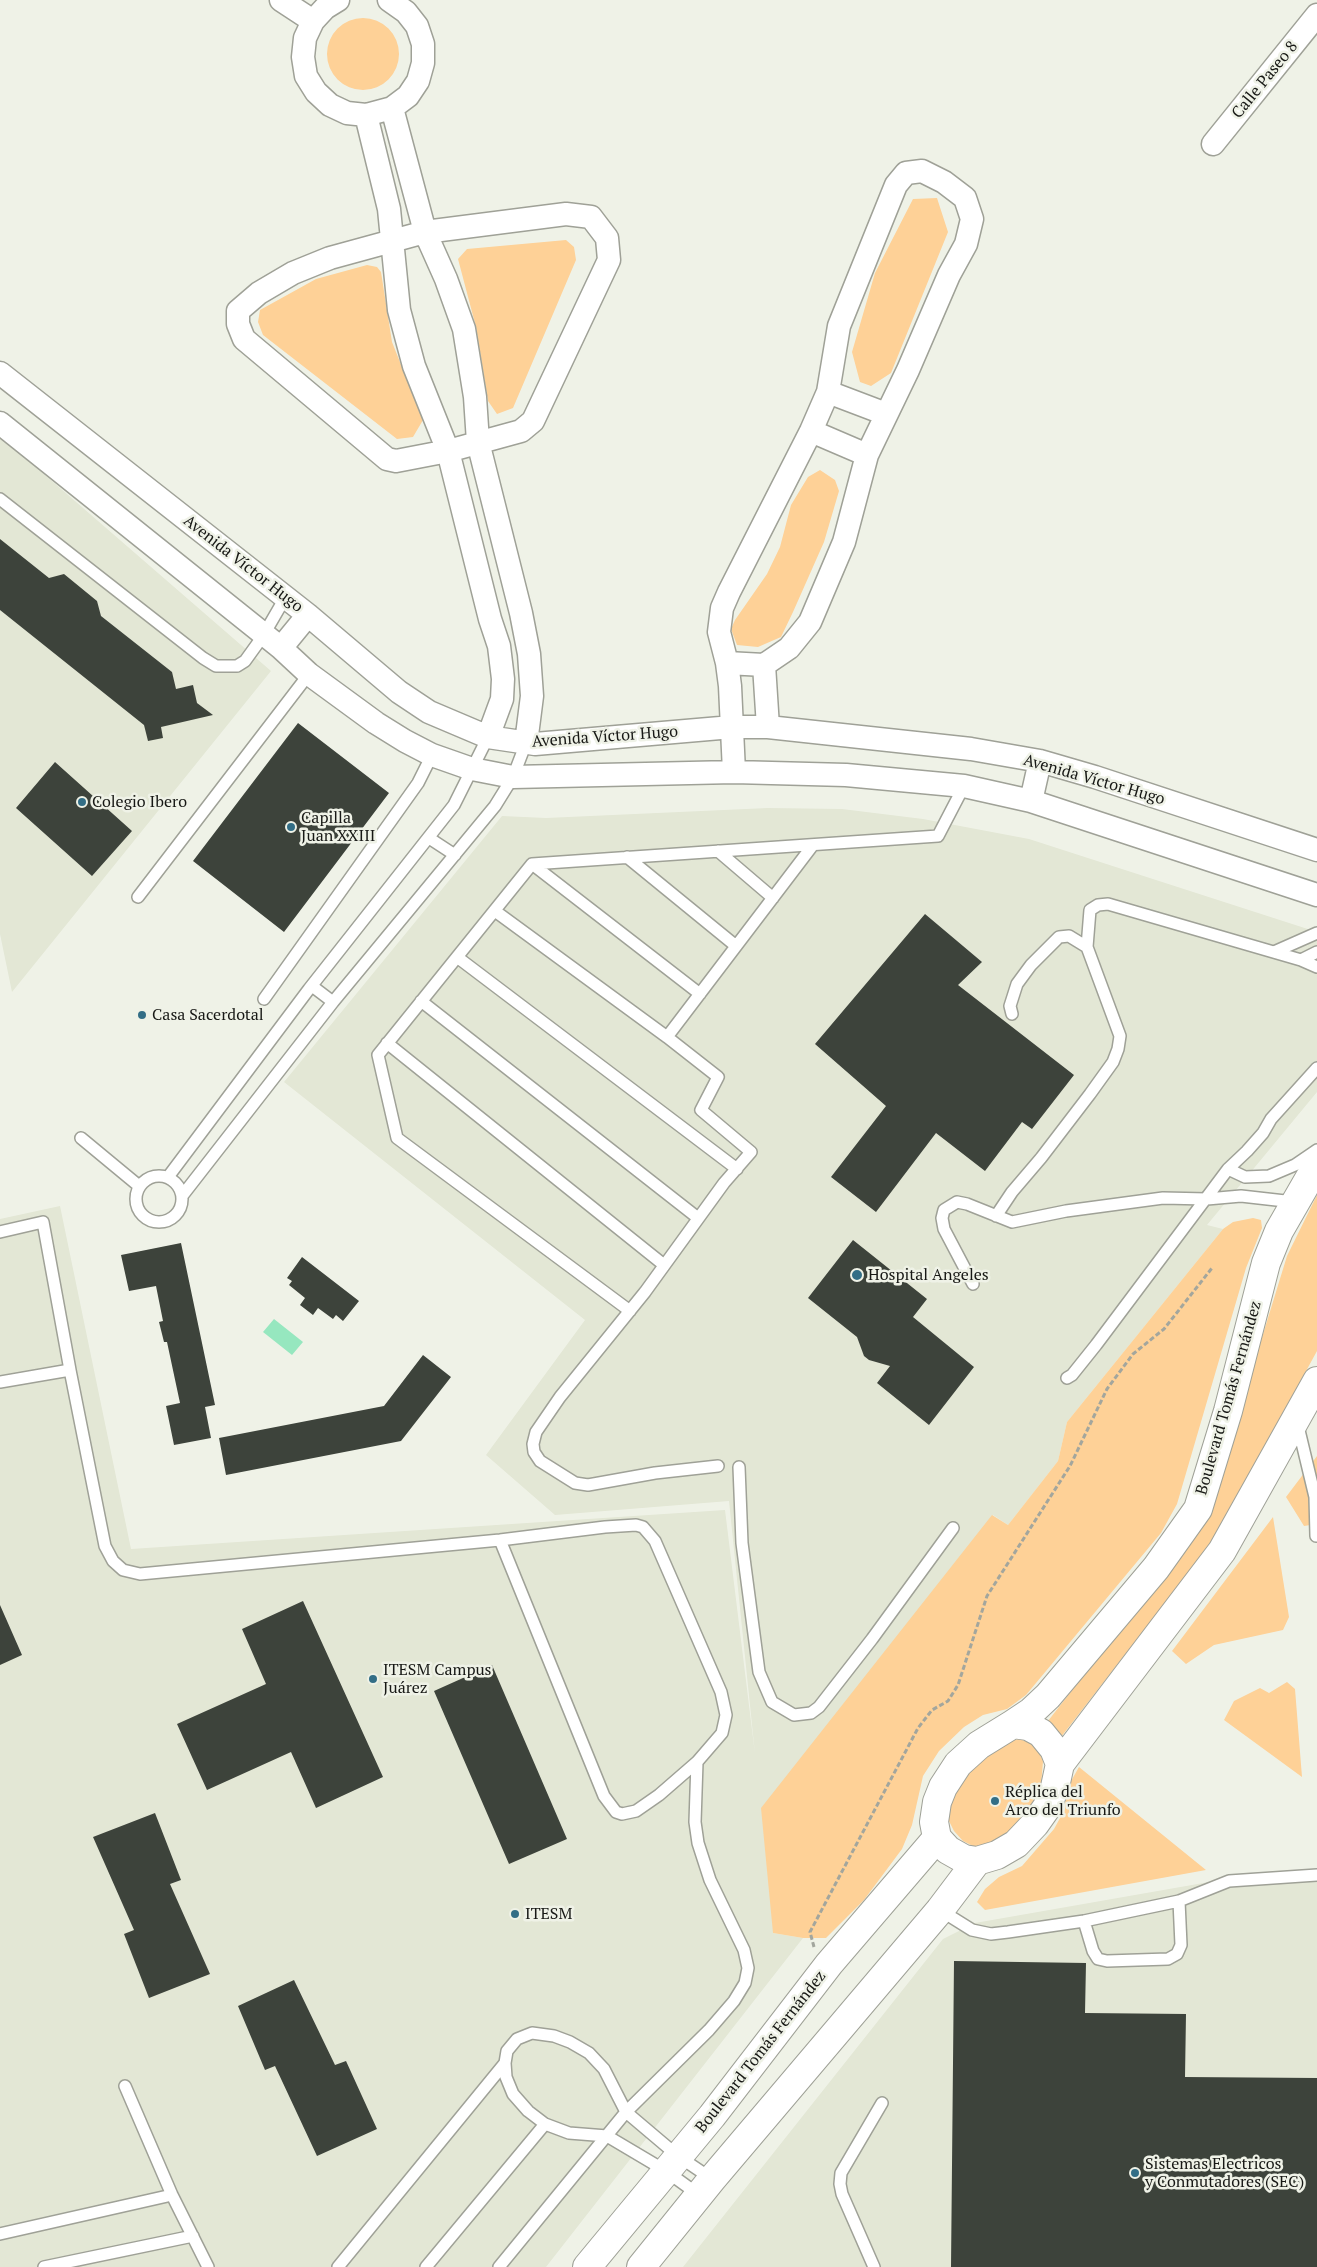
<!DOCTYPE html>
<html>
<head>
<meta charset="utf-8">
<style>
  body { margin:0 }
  canvas { display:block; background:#eff2e7 }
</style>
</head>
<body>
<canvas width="1317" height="2267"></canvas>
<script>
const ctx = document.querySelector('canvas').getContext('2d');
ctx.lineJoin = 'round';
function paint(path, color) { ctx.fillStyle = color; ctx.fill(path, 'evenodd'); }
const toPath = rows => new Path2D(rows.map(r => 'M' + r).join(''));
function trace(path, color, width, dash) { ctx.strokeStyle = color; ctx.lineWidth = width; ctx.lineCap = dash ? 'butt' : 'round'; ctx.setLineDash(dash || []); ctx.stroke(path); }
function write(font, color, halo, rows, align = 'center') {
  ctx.font = font + ' "PT Serif",serif'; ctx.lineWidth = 5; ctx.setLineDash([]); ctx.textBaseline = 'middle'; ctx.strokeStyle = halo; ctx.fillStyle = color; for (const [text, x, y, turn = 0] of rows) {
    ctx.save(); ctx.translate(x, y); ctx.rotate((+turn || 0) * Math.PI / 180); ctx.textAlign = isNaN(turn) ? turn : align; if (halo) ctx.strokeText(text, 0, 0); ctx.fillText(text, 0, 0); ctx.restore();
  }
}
paint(toPath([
  [0,436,271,671,12,992,0,934],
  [768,808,842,809,923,819,1029,839,1317,932,1317,1092,1207,1225,1223,1229,1067,1422,1058,1461,1008,1525,993,1515,773,1933,803,1938,546,2267,0,2267,0,1219,60,1206,131,1549,725,1510,755,1754,729,1501,555,1515,486,1455,585,1320,284,1082,502,816,546,818],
  [1317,1871,1317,2267,683,2267,943,1939,975,1923,1209,1882]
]), '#e3e7d5');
paint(toPath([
  '327 54a36 36 0 1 1 72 0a36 36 0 1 1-72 0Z',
  [937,198,948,232,891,373,871,386,860,382,852,352,875,273,913,199],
  [566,240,574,247,576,260,513,408,497,414,488,401,476,327,458,259,467,249],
  [367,265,377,267,381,272,392,342,423,420,413,437,397,439,263,335,258,322,260,310,316,279],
  [820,470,835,480,839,491,824,542,793,612,781,637,758,647,737,645,731,629,735,620,767,574,780,547,791,505,808,477],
  [1317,1195,1317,1351,1213,1541,1061,1737,1048,1721,1190,1539,1210,1507,1287,1256],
  [1253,1218,1261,1220,1262,1228,1246,1268,1177,1504,1161,1533,1026,1695,1007,1709,983,1715,964,1727,939,1751,923,1776,912,1825,902,1849,864,1900,826,1938,803,1938,773,1933,761,1808,992,1515,1008,1525,1058,1461,1067,1422,1223,1229,1233,1222],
  [1317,1456,1317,1524,1304,1526,1286,1497],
  [1273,1517,1289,1617,1283,1630,1214,1645,1186,1664,1172,1651],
  [1287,1682,1295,1689,1302,1777,1224,1720,1234,1701,1260,1688,1269,1693],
  [1020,1739,1030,1743,1038,1750,1043,1761,1041,1786,1032,1805,1018,1826,990,1848,975,1847,963,1841,954,1831,948,1819,948,1809,954,1792,964,1776,1003,1742],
  [1079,1767,1206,1870,985,1910,977,1902,985,1889,999,1877,1022,1866,1054,1829,1065,1809,1066,1790]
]), '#fed197');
paint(toPath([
  [274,1319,303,1342,292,1355,263,1332]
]), '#96e7bf');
paint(toPath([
  [0,539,49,578,64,574,97,601,101,616,172,672,176,689,193,685,197,703,213,715,161,727,163,738,148,741,144,725,0,610],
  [298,723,389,793,284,932,193,861],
  [55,762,132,831,92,876,16,808],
  [925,914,982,962,958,985,1074,1075,1032,1129,1022,1122,985,1171,936,1133,876,1212,831,1177,886,1106,815,1044],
  [853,1240,927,1299,913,1317,974,1367,929,1425,877,1383,890,1366,869,1360,864,1356,857,1337,808,1298],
  [181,1243,215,1405,205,1407,211,1438,174,1445,166,1406,180,1403,167,1342,164,1342,159,1322,163,1321,156,1286,129,1291,121,1255],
  [302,1257,359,1301,343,1321,336,1315,333,1319,318,1308,313,1315,300,1305,305,1298,289,1285,292,1281,287,1278],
  [423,1355,451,1377,401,1441,226,1475,219,1438,384,1406],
  [303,1601,383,1777,316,1808,291,1752,207,1790,177,1724,266,1684,242,1629],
  [0,1605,22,1655,0,1665],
  [492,1665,567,1839,509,1864,434,1691],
  [155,1813,181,1880,170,1884,210,1974,149,1998,124,1934,134,1930,93,1837],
  [954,1961,1086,1963,1085,2013,1186,2014,1185,2077,1317,2078,1317,2267,951,2267],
  [294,1980,335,2065,346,2061,377,2129,317,2156,275,2066,265,2070,238,2006]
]), '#3d433b');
const lane = toPath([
  [0,499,203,658,216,666,237,666,245,661,263,636,285,598],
  [429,838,455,855],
  [718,851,773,898],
  [627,857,736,946],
  [532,864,700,994],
  [138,897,309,674],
  [495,911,667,1037],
  [1274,952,1317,933],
  [457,957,737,1169],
  [1301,960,1317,952],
  [312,986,333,1002],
  [264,999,418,783,432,755],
  [421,1001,698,1218],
  [1012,1014,1010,1006,1017,984,1031,965,1059,937,1069,936,1087,947],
  [387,1043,664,1265],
  [81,1138,139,1186],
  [1228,1169,1245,1177,1269,1176,1295,1165,1317,1150],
  '136 1199a23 23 0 1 1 46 0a23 23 0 1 1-46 0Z',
  [168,1177,309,989,454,805,488,737],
  [182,1196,333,1002,495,806,513,777,526,743],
  [996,1216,1012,1192,1041,1158,1090,1094,1113,1062,1118,1049,1120,1036,1087,947,1090,910,1098,905,1108,904,1301,960,1317,967],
  [0,1232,43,1222,70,1370],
  [973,1284,944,1229,942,1218,944,1210,957,1202,967,1204,1012,1222,1066,1211,1163,1198,1207,1199,1241,1196,1294,1202],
  [630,1311,397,1138,378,1055,532,864,938,836,964,786],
  [1067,1378,1072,1375,1096,1345,1228,1169,1247,1151,1263,1133,1271,1119,1317,1068],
  [0,1382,70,1370,105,1546,113,1561,123,1570,140,1574,500,1540,605,1527,636,1525,643,1527,655,1541,721,1692,726,1715,722,1733,697,1762,659,1795,636,1811,622,1814,616,1812,604,1796,500,1540],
  [1297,1422,1315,1497,1316,1536],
  [718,1466,655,1473,588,1485,575,1483,540,1461,534,1452,533,1444,536,1432,560,1397,645,1292,724,1183,751,1152,701,1110,718,1077,667,1037,813,845],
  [739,1467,742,1543,759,1672,772,1702,794,1715,811,1713,819,1707,872,1639,953,1528],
  [940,1910,972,1930,991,1934,1008,1932,1084,1921,1179,1901,1229,1881,1317,1875],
  [1084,1921,1093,1951,1098,1959,1107,1961,1168,1959,1177,1954,1181,1945,1179,1901],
  [125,2086,172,2195,208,2267],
  [699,2195,666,2171,607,2136,569,2133,545,2124,528,2111,513,2094,506,2077,505,2063,507,2051,517,2039,532,2033,554,2036,570,2042,589,2053,604,2069,626,2112,678,2156,712,2179],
  [0,2234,172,2195],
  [44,2267,193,2236],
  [338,2267,505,2063],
  [426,2267,545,2124],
  [499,2267,626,2112,709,2030,734,2001,745,1983,748,1968,744,1950,710,1880,698,1843,695,1822,697,1762],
  [874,2267,842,2194,840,2184,841,2173,882,2103]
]);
const street = toPath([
  [281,0,313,21],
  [338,0,325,8,313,21,305,38,303,57,306,76,316,92,330,105,347,113,366,115,392,108,408,96,418,81,423,63,423,44,417,26,406,12,389,0],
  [392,108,425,232,446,279,464,329,475,397,478,442,521,613,529,654,532,696,526,743],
  [366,115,389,209,399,310,414,366,448,451,490,619,499,646,503,679,502,699,488,737],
  [1213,144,1317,15],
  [566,214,591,217,607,238,609,260,533,421,521,431,448,451,396,461,387,459,244,339,238,324,238,311,259,293,293,273,330,258,425,232,566,214],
  [0,373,308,615,399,692,429,712,488,737,535,744,732,727,768,727,971,749,1040,761,1095,777,1317,850],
  [828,392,886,414],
  [0,423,281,648,309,674,376,723,405,741,432,755,472,769,513,777,734,772,846,775,964,786,1031,801,1317,895],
  [811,431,867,455],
  [281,648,308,615],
  [727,663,764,665,789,648,810,622,844,542,867,455,908,370,949,275,966,244,972,219,965,198,944,182,922,171,906,173,896,185,839,326,828,392,811,431,729,592,722,608,719,632,727,663,730,686,734,772],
  [764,665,768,727],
  [1031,801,1040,761]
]);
const secondary = toPath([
  [1013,1724,1031,1712,1048,1696,1156,1568,1198,1509,1228,1411,1266,1263,1279,1231,1317,1165],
  [1013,1724,1028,1726,1041,1733,1054,1749,1060,1764,1055,1787,1047,1807,1035,1824,1016,1844,997,1855,977,1861,964,1859,948,1850,937,1838,934,1822,937,1802,943,1787,958,1764,979,1745,1013,1724],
  [1060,1764,1222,1551,1317,1381],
  [587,2267,712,2116,829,1964,937,1838],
  [641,2267,712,2179,940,1910,977,1861]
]);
trace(lane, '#9fa197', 14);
trace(street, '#9fa197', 25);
trace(secondary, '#9fa197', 30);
trace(toPath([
  [814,1947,810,1932,918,1728,932,1710,948,1701,958,1685,987,1596,1070,1466,1107,1389,1133,1354,1164,1329,1212,1268]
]), '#a3a69d', 3, [5, 2.5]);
trace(lane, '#fff', 11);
trace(street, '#fff', 22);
trace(secondary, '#fff', 28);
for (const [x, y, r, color] of [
  [82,802,5,"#336e86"],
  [291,827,5,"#336e86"],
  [142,1015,5,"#336e86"],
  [857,1275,6,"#336e86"],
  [373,1679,5,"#336e86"],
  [995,1801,5,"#336e86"],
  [515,1914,5,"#336e86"],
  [1135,2173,5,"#336e86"]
]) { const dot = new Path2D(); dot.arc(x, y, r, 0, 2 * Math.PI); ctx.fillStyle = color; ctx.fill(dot); trace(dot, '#eff2e7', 2); }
write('16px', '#171815', '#eff2e7', [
  ["Calle Paseo 8",1265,80,-51],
  ["Avenida Víctor Hugo",243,564,38],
  ["Avenida Víctor Hugo",605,737,-4],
  ["Avenida Víctor Hugo",1094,780,16],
  ["Boulevard Tomás Fernández",1229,1398,-74],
  ["Boulevard Tomás Fernández",761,2052,-52]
]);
write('16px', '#171815', '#eff2e7', [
  ["Colegio Ibero",92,802],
  ["Capilla",301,818],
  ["Juan XXIII",301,836],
  ["Casa Sacerdotal",152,1015],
  ["Hospital Angeles",868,1275],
  ["ITESM Campus",383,1670],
  ["Juárez",383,1688],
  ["Réplica del",1005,1792],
  ["Arco del Triunfo",1005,1810],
  ["ITESM",525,1914],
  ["Sistemas Electricos",1145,2164],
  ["y Conmutadores (SEC)",1145,2182]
], 'left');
</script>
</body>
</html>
